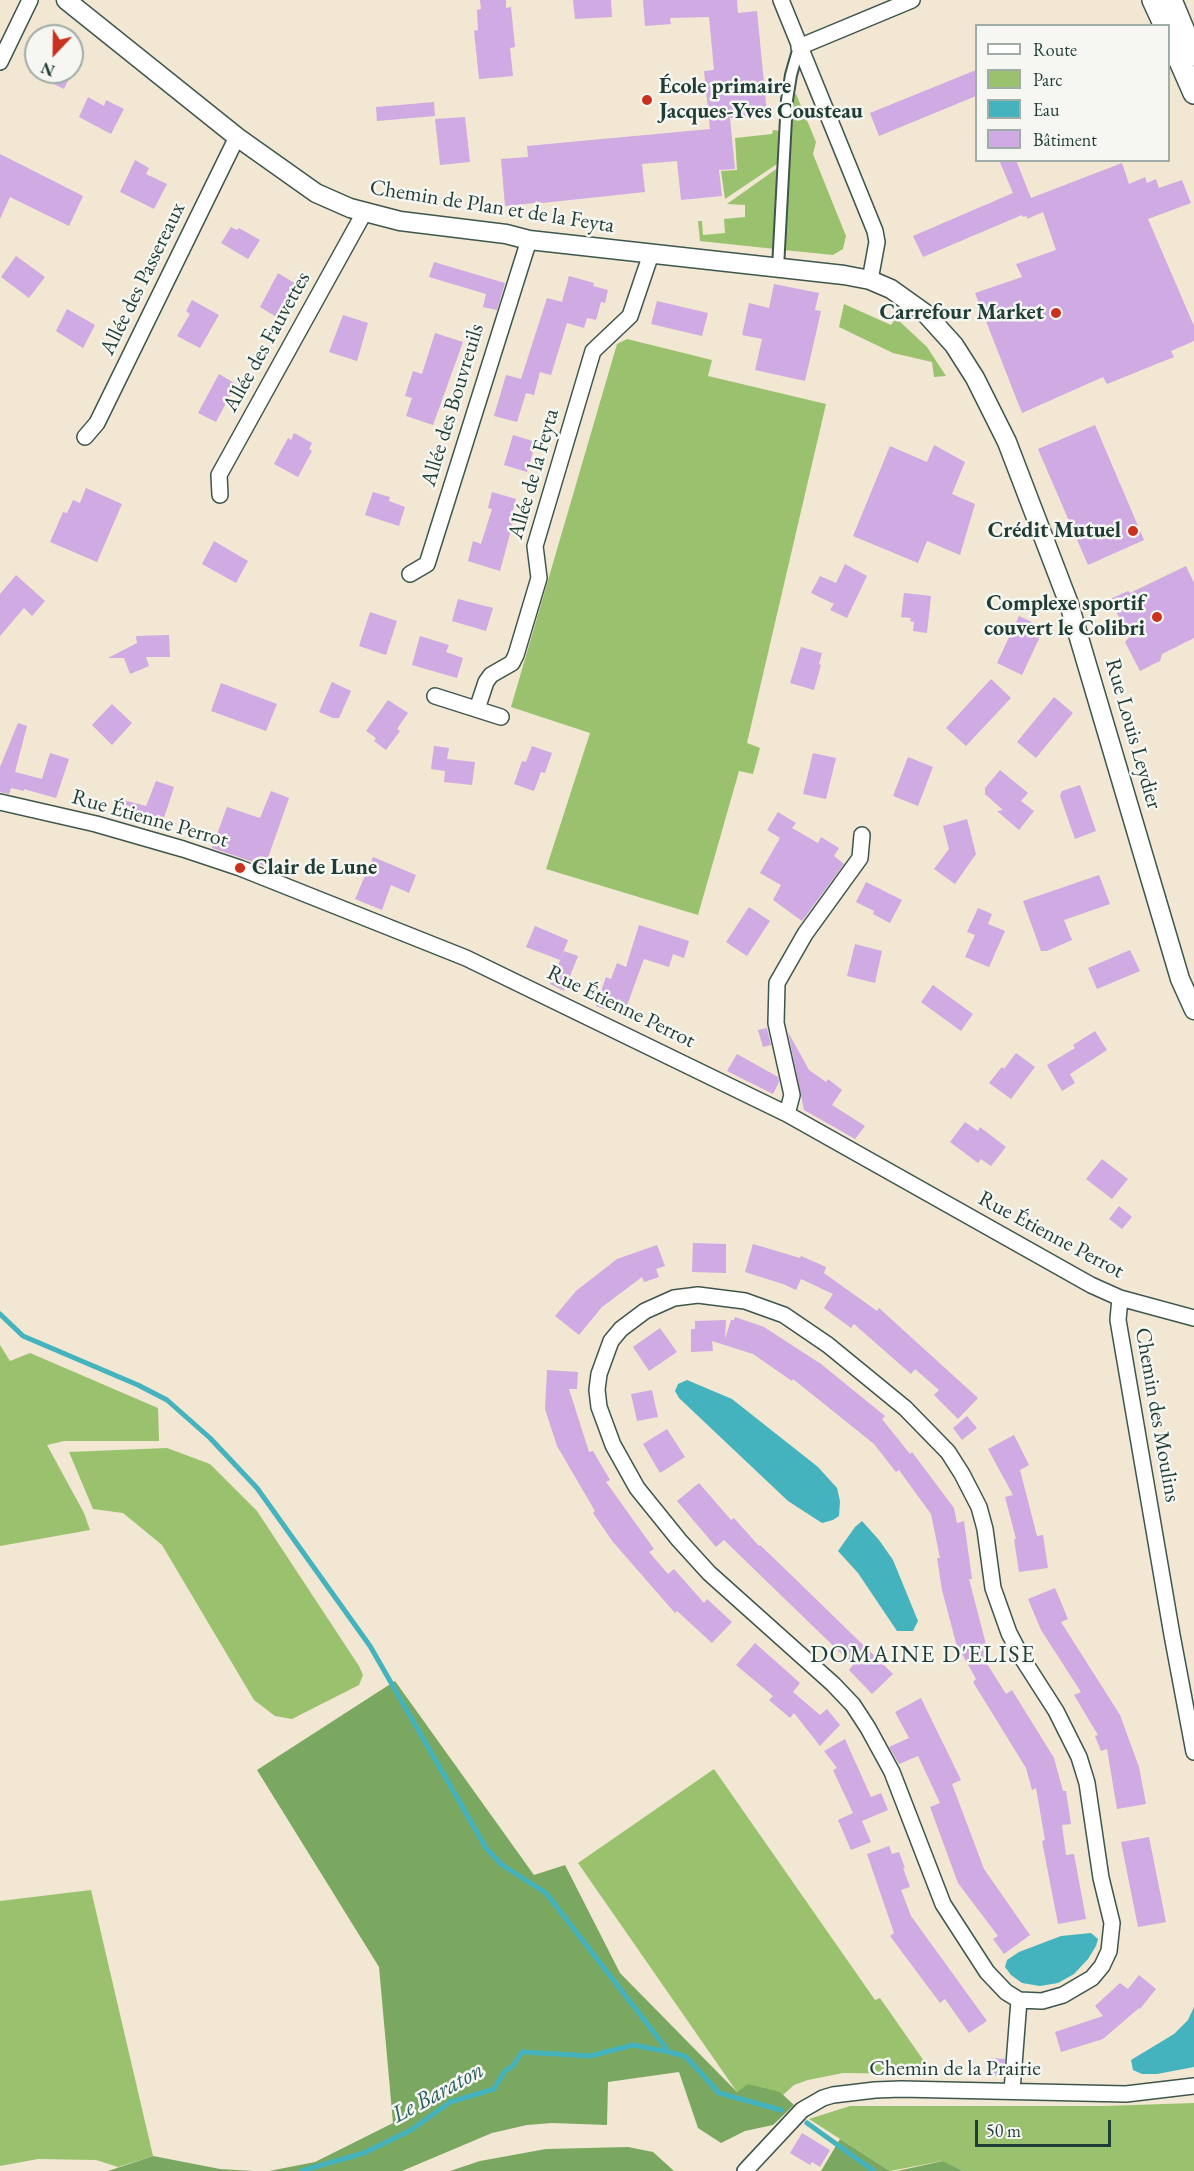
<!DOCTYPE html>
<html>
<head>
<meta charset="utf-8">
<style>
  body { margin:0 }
  #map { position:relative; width:1194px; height:2171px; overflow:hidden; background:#f1e7d2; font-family:"EB Garamond",serif }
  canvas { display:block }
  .legend { position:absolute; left:975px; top:24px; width:195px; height:138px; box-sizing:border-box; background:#f6f6f2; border:2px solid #a0aca6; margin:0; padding:8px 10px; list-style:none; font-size:18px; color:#1f3d34 }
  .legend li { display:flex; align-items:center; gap:12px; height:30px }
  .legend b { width:30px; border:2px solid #a0aca6 }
  .north { position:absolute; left:24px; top:24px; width:60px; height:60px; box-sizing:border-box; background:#f6f6f2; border:2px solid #a0aca6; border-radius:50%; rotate:202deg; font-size:16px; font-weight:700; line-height:24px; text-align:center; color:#1f3d34 }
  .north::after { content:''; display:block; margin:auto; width:21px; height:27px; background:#c8321e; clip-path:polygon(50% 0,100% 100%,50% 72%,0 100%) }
  .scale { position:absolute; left:975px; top:2120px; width:136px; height:27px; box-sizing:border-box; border:3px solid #1f3d34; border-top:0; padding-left:8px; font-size:18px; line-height:21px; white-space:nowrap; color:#1f3d34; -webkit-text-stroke:4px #f6f6f2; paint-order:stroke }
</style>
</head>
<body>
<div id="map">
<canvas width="1194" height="2171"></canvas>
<ul class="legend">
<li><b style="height:8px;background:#fff"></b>Route</li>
<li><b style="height:16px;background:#9ac26e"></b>Parc</li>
<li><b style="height:16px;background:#44b3bd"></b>Eau</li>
<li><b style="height:16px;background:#cfaae3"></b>Bâtiment</li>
</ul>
<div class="north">N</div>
<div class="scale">50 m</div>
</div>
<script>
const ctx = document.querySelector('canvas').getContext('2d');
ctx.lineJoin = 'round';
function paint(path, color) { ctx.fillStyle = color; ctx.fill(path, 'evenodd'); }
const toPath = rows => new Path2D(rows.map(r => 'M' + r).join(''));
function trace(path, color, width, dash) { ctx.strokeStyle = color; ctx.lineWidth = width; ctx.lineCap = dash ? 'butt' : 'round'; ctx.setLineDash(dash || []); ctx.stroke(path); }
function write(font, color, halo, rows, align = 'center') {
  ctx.font = font + ' "EB Garamond",serif'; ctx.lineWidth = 5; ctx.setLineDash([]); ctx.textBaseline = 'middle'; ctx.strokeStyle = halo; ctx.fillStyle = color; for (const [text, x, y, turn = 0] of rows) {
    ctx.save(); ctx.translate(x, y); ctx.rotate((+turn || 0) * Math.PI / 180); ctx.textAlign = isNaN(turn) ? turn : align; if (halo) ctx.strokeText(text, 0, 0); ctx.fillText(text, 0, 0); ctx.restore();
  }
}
paint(toPath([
  [796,94,816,142,813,154,846,236,843,249,833,255,784,250,791,96],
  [773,130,781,131,780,162,725,199,721,171,737,170,735,138,772,134],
  [779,167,775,249,700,241,698,221,702,221,703,235,725,233,724,219,745,217,745,205,727,204],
  [844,304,891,325,896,318,927,347,946,376,934,377,932,362,893,353,839,327],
  [627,339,712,360,708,376,826,404,747,743,760,748,753,774,739,771,698,915,546,869,590,733,511,707,617,344],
  [0,1345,10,1361,30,1353,158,1408,159,1441,64,1441,47,1445,84,1513,90,1530,0,1546],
  [167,1448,210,1464,257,1511,359,1666,363,1675,359,1685,292,1719,275,1716,254,1700,162,1545,123,1513,93,1509,69,1452],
  [714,1769,875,2000,880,1998,933,2074,843,2073,808,2080,794,2085,783,2095,780,2092,737,2092,578,1863],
  [91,1890,153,2156,118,2167,96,2160,38,2159,0,2166,0,1901],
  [1194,2103,1194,2171,963,2171,942,2161,890,2171,809,2119,850,2106,1104,2106]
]), '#9ac26e');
paint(toPath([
  [395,1681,534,1875,565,1865,620,1973,737,2092,748,2084,780,2092,794,2105,773,2125,745,2131,721,2143,698,2128,679,2072,608,2082,607,2125,552,2123,527,2125,492,2133,402,2171,269,2171,315,2162,393,2123,379,1967,257,1770],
  [840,2139,890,2171,821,2171],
  [628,2147,653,2152,674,2171,450,2171,480,2161,546,2149],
  [153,2156,220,2169,254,2171,108,2171],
  [943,2161,963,2171,897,2171]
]), '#7ba861');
paint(toPath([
  [687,1380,732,1399,818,1467,837,1488,840,1501,839,1516,833,1520,822,1523,788,1501,679,1398,675,1391,678,1384],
  [862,1521,879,1540,893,1560,918,1621,913,1631,897,1631,858,1573,838,1551,855,1527],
  [1091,1933,1098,1939,1096,1946,1088,1959,1074,1974,1058,1983,1040,1986,1022,1983,1011,1975,1005,1967,1007,1960,1019,1952,1061,1936],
  [1194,2007,1194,2067,1157,2074,1142,2074,1133,2070,1131,2060,1174,2034,1188,2020]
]), '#44b3bd');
trace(toPath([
  [0,1314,23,1336,138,1385,167,1400,210,1438,257,1488,370,1646,486,1848,502,1865,546,1893,669,2052],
  [807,2123,874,2171],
  [301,2171,364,2153,411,2130,450,2102,494,2089,505,2071,513,2066,522,2052,590,2056,633,2045,669,2052,684,2056,689,2060,719,2093,781,2110]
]), '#44b3bd', 5);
paint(toPath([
  [480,0,506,0,506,8,511,7,515,47,510,48,513,76,479,79,474,31,478,30,477,10,481,9],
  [573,0,611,0,612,17,575,19],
  [643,0,737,0,738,13,757,11,767,114,730,118,735,169,719,170,722,196,681,200,677,161,642,164,645,192,542,203,536,201,535,203,505,206,501,159,528,157,527,146,710,129,704,71,714,70,709,17,670,18,671,24,645,26],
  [976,70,976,96,879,136,870,113],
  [29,72,72,72,64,89],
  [88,97,104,106,106,100,124,109,111,134,79,117],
  [434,102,435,116,377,121,376,107],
  [465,117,470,162,440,165,435,119],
  [0,154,83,196,69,226,10,197,0,219],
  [135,160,149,168,146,174,167,184,154,209,120,192],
  [999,160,1016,160,1031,198,1122,163,1129,184,1145,177,1147,183,1156,179,1159,188,1182,180,1191,203,1148,219,1194,326,1194,341,1171,351,1174,357,1107,384,1103,377,1022,413,975,293,1022,277,1016,264,1056,250,1043,212,1027,219,1027,216,1023,217,1022,215,923,257,913,236,1013,193],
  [231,227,237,230,239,228,260,240,248,259,221,243],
  [16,256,45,277,29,298,1,277],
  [434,262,505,283,497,310,483,307,486,294,429,277],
  [278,273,301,287,291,304,287,302,278,318,260,307],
  [569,276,594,283,593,286,608,290,605,303,601,302,596,320,587,318,584,328,567,323,551,375,540,372,534,395,526,393,517,422,494,416,506,375,521,379,547,298,562,302],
  [774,284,819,293,815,310,821,311,805,381,755,370,762,339,742,335,749,303,769,308],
  [192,300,219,315,200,348,177,336,190,314,186,311],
  [657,301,708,313,702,336,651,324],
  [67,309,95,325,83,348,56,331],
  [343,315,368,323,357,361,329,352],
  [435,333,463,342,433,425,406,416,412,398,405,396,413,371,422,374],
  [219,374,236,384,216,422,198,413],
  [1095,425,1144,540,1088,565,1038,449],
  [294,433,312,443,309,449,312,451,298,477,274,464,288,438,291,440],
  [513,435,536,442,527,472,504,465],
  [934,445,965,462,952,494,975,504,960,555,927,541,918,563,853,536,890,446,927,462],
  [86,488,122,504,97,562,50,542,63,512,67,513,73,500,80,503],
  [373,492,390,497,389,501,405,507,399,526,365,515],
  [492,492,516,499,512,514,515,515,500,571,468,561,473,541,481,544,492,509,488,508],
  [214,541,248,561,236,583,202,564],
  [845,564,867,576,847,618,830,610,834,604,811,593,820,576,836,583],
  [1186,566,1194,583,1194,638,1162,654,1160,661,1140,671,1125,642,1133,633,1122,623,1110,599,1128,591,1130,593],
  [16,575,45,601,32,616,24,608,0,636,0,594],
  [904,593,931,596,927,633,913,631,914,622,910,621,911,618,901,617],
  [458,599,493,608,486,631,452,621],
  [370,612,397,621,386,655,359,646],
  [1019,616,1044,628,1022,675,997,663],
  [169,635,170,657,146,657,149,666,130,674,124,658,108,658,137,643,136,636],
  [420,636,449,645,446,652,463,658,457,678,412,665],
  [801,647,822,653,819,664,821,665,814,690,790,683],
  [991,679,1011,698,966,746,946,728],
  [332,682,351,691,339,718,333,718,319,712],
  [221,683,277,704,266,731,211,711],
  [1054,697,1073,713,1036,758,1017,742],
  [388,700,408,713,397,729,400,731,386,750,374,741,376,738,366,731],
  [112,704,132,723,112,745,92,725],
  [18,723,27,726,15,772,42,779,50,753,69,759,56,798,24,789,24,791,11,788,9,794,0,792,0,767],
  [434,746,449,748,447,759,475,762,472,785,444,782,445,771,431,769],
  [532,746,552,753,545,773,541,772,534,791,514,784,522,761,526,762],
  [813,753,836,758,826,799,803,794],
  [908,757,933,767,918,806,893,796],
  [1000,770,1028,793,1021,801,1034,811,1019,830,997,811,1003,810,985,794,985,788],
  [156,781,174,787,160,830,140,823,141,820,115,813,119,799,146,806],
  [1080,785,1096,831,1075,839,1060,796,1062,791],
  [271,791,289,798,265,866,212,848,227,807,260,818],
  [778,812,796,823,792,828,818,843,821,837,839,848,834,856,844,864,802,921,773,900,781,885,760,873,780,838,767,830],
  [967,819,976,854,955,884,934,869,949,849,943,826],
  [373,857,416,875,409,893,391,885,382,910,355,899],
  [1099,875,1110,904,1064,920,1072,940,1047,951,1041,951,1023,901],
  [866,882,902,900,890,923,873,914,874,911,856,902],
  [749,907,770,921,747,956,726,942],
  [978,908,992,914,988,924,1005,931,989,967,965,957,975,935,967,932],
  [639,925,689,941,684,958,673,954,669,967,644,959,626,1008,618,1005,616,1013,596,1006,606,977,611,979,617,963,626,967],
  [535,926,568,940,560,960,526,947],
  [855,944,882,951,875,983,847,976],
  [1130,950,1140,971,1097,989,1088,968],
  [564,951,578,956,564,991,550,984],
  [933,985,973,1014,961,1031,921,1002],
  [767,1028,771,1045,763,1047,758,1030],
  [1095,1031,1107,1050,1070,1074,1075,1083,1062,1091,1047,1065,1075,1048,1073,1045],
  [788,1032,809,1070,826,1082,828,1079,842,1090,832,1105,865,1126,855,1139,804,1110],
  [1016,1053,1035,1067,1011,1099,989,1083,1002,1067,1004,1069],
  [737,1054,778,1077,779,1082,773,1094,727,1071],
  [965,1122,978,1131,980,1127,1006,1147,991,1166,981,1159,978,1163,950,1142],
  [1102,1159,1128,1179,1112,1199,1086,1179],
  [1119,1206,1132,1217,1122,1229,1109,1219],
  [693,1243,726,1244,726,1273,692,1272],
  [753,1244,800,1258,801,1256,826,1267,824,1273,877,1311,879,1308,978,1398,958,1419,934,1395,939,1390,915,1369,911,1374,854,1324,851,1328,824,1308,833,1294,801,1279,796,1290,783,1284,745,1272],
  [657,1245,665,1266,656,1269,659,1277,644,1282,642,1277,602,1307,579,1335,555,1316,576,1291,617,1259],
  [735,1317,764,1327,821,1364,885,1416,882,1419,910,1454,912,1452,954,1508,957,1523,964,1521,972,1579,969,1579,989,1656,984,1659,1006,1694,1012,1690,1054,1758,1063,1791,1066,1791,1071,1824,1062,1825,1066,1855,1074,1854,1086,1919,1058,1924,1042,1841,1045,1840,1036,1788,1032,1790,1026,1768,973,1682,976,1679,956,1643,942,1590,937,1558,940,1558,931,1514,899,1470,896,1472,874,1444,793,1379,792,1381,753,1354,712,1341,713,1351,691,1352,691,1329,695,1329,695,1321,726,1320,725,1339,731,1320,734,1320],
  [660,1328,677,1352,649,1371,633,1347],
  [547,1370,578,1372,577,1389,569,1389,589,1452,593,1451,610,1480,606,1482,654,1549,649,1552,668,1574,674,1569,704,1603,707,1599,732,1622,712,1643,677,1611,675,1613,613,1542,593,1513,595,1511,557,1446,545,1409],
  [652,1390,658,1417,637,1421,631,1394],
  [967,1416,977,1428,962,1440,953,1428],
  [667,1429,685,1457,660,1473,643,1444],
  [1014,1435,1029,1465,1020,1470,1037,1536,1043,1535,1048,1568,1019,1572,1014,1539,1016,1539,1005,1497,1013,1495,988,1449],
  [699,1483,731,1520,734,1518,759,1546,760,1545,785,1569,893,1674,872,1694,849,1670,853,1665,724,1540,716,1547,677,1501],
  [1055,1588,1068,1619,1061,1622,1120,1715,1139,1767,1146,1804,1117,1809,1107,1749,1101,1751,1095,1736,1098,1735,1074,1695,1081,1692,1041,1630,1028,1599],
  [755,1643,800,1683,793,1692,820,1715,827,1709,840,1725,820,1746,794,1713,790,1718,769,1700,773,1696,736,1665],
  [921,1698,961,1780,952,1784,984,1869,1030,1935,1004,1954,993,1939,998,1936,958,1883,930,1807,940,1803,918,1756,899,1764,889,1747,909,1738,895,1712],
  [845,1739,871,1797,881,1793,888,1810,862,1821,871,1842,851,1850,838,1820,853,1813,833,1770,837,1768,824,1751],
  [1149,1837,1166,1922,1138,1927,1121,1842],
  [889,1846,892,1854,899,1852,905,1868,903,1868,910,1887,901,1890,911,1916,987,2021,969,2033,945,1999,940,2003,890,1936,894,1933,867,1854],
  [1139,1975,1156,1989,1140,2009,1139,2008,1103,2039,1061,2052,1055,2032,1103,2016,1095,2006,1120,1983,1128,1989],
  [991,2058,1005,2059,1003,2076,990,2075],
  [802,2133,830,2150,820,2167,812,2162,810,2165,790,2153]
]), '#cfaae3');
const pedestrian = toPath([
  [778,268,787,100,791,75,799,47]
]);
const minor = toPath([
  [781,0,875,231,877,242,870,280],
  [799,47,912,0],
  [0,62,30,0],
  [85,437,97,423,237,137],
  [220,495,219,475,364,213],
  [410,574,427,564,529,240],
  [435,696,501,717],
  [477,709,486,682,491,675,512,663,516,655,539,578,535,546,593,351,630,316,651,254],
  [0,802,96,824,183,849,240,868,466,958,787,1114,1091,1285,1120,1298,1194,1318],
  [787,1114,792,1095,776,1023,777,983,805,934,860,858,862,835],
  [1120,1298,1118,1320,1172,1635,1194,1752],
  [1012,2091,1019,2000,1006,1992,987,1972,943,1904,892,1772,868,1728,853,1705,833,1684,709,1573,679,1540,637,1488,613,1445,599,1407,597,1390,599,1374,611,1341,621,1329,645,1311,674,1298,698,1295,745,1301,784,1315,828,1345,905,1408,948,1452,962,1474,979,1507,985,1529,993,1588,1009,1633,1022,1658,1056,1711,1079,1757,1087,1783,1101,1878,1112,1923,1109,1951,1102,1966,1092,1978,1063,1995,1042,2001,1019,2000],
  [745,2171,802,2110,823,2098,833,2095,875,2090,901,2089,1126,2094,1194,2086]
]);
const tertiary = toPath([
  [66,0,237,137,316,193,350,208,400,221,506,234,529,240,844,275,870,280,891,289,926,314,954,345,975,378,1007,442,1069,604,1180,979,1194,1010]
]);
const secondary = toPath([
  [1153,0,1165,26],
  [1171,0,1194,55],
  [1168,34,1194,93]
]);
trace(pedestrian, '#3e564c', 14);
trace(minor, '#3e564c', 18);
trace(tertiary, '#3e564c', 21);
trace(secondary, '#3e564c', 24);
trace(pedestrian, '#fff', 10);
trace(minor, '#fff', 15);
trace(tertiary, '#fff', 18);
trace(secondary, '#fff', 21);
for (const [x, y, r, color] of [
  [647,100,6,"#c8321e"],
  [1056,313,6,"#c8321e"],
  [1133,531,6,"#c8321e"],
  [1157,617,6,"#c8321e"],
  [240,868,6,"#c8321e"]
]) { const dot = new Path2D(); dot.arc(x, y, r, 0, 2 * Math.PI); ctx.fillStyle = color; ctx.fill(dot); trace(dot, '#f6f6f2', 2); }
write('bold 22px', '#1f3d34', '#f6f6f2', [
  ["École primaire",659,87,"left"],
  ["Jacques-Yves Cousteau",659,112,"left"],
  ["Carrefour Market",1044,313],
  ["Crédit Mutuel",1121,531],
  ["Complexe sportif",1145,604],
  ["couvert le Colibri",1145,629],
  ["Clair de Lune",252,868,"left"]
], 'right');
write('22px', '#1f3d34', '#f6f6f2', [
  ["Chemin de Plan et de la Feyta",492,207,9],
  ["Allée des Passereaux",143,279,-64],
  ["Allée des Fauvettes",267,342,-61],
  ["Allée des Bouvreuils",453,405,-73],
  ["Allée de la Feyta",534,474,-74],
  ["Rue Louis Leydier",1133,734,74],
  ["Rue Étienne Perrot",150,819,16],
  ["Rue Étienne Perrot",621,1007,26],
  ["Rue Étienne Perrot",1051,1235,28],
  ["Chemin des Moulins",1157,1415,80],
  ["Chemin de la Prairie",955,2069]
]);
ctx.letterSpacing = '1.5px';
write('24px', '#1f3d34', '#f6f6f2', [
  ["DOMAINE D'ELISE",923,1655]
]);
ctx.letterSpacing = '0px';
write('italic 24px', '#2a605d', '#f6f6f2', [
  ["Le Baraton",438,2093,-29]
]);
</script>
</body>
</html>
